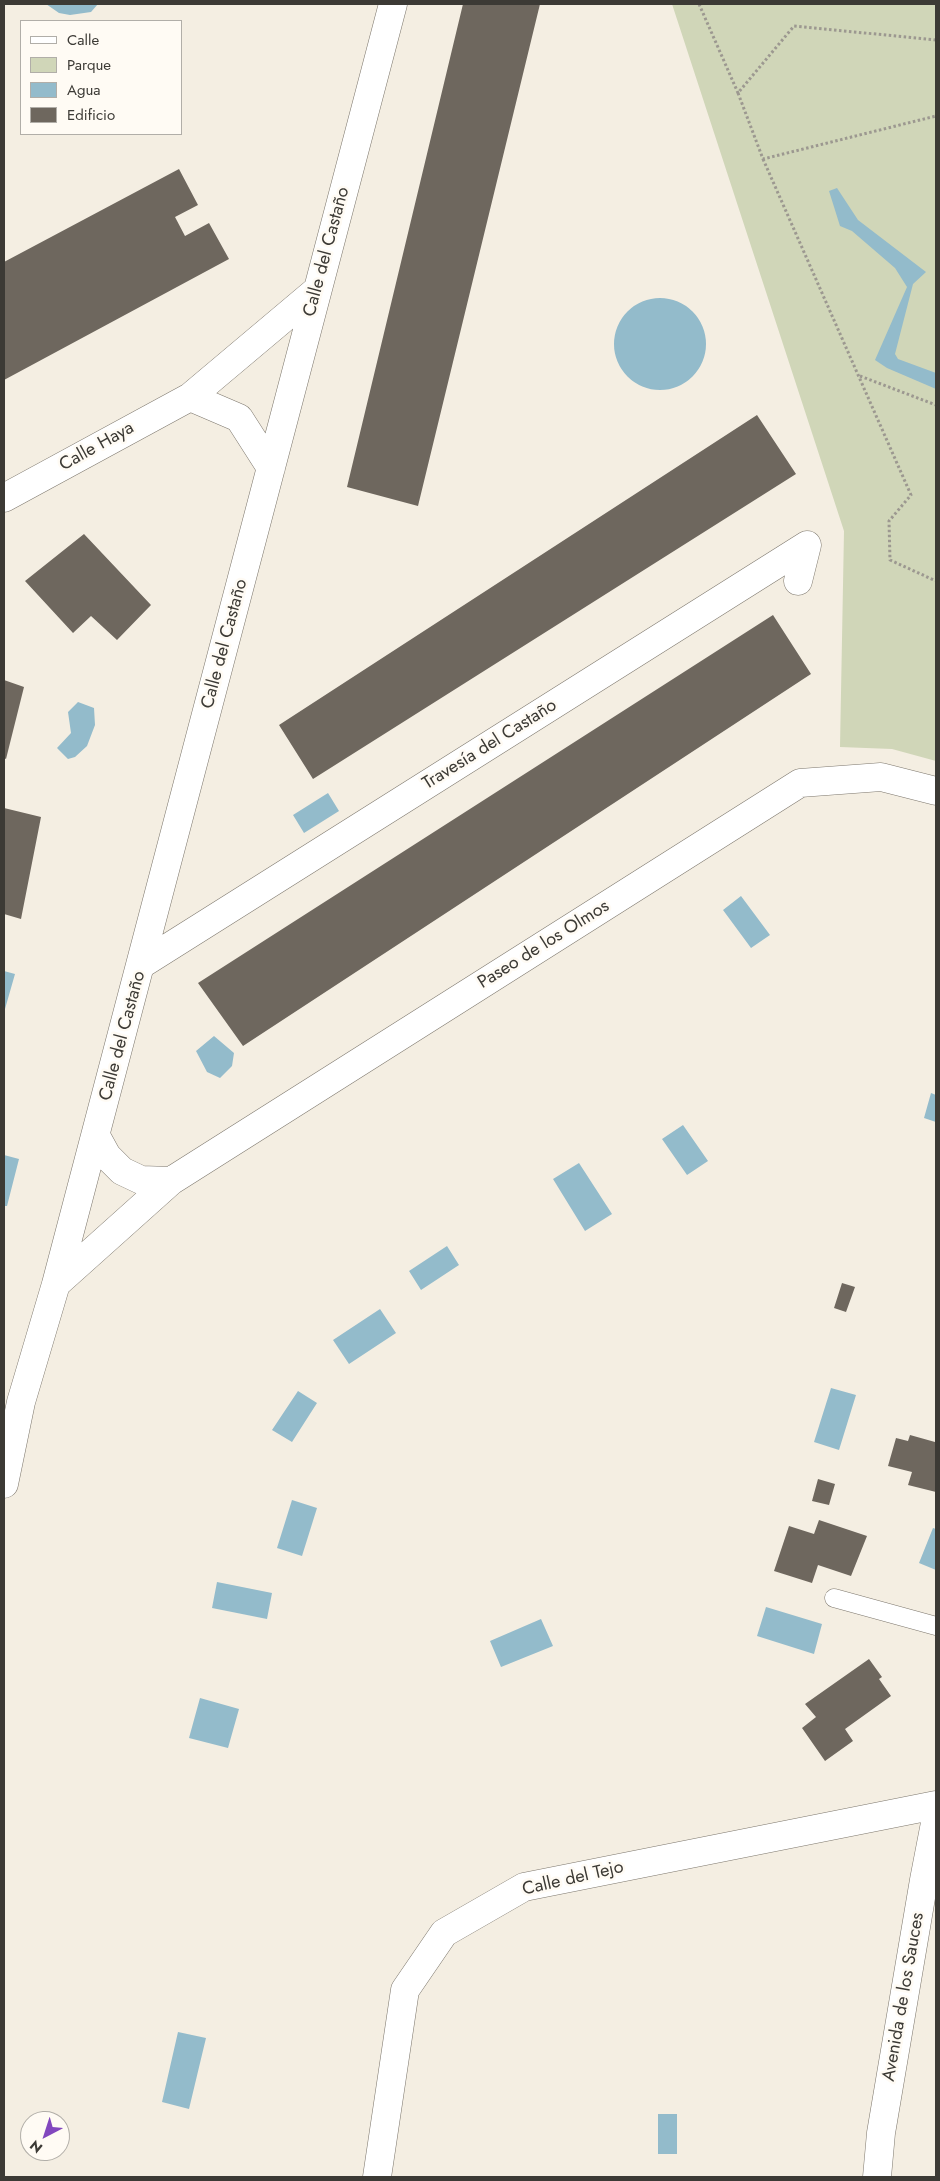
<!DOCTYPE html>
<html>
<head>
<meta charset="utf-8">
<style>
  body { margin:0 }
  #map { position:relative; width:940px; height:2181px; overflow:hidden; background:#f4eee2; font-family:Jost,sans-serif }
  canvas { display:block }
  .frame { position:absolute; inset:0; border:5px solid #3c3a35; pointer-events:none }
  .legend { position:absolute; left:20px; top:20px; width:162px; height:115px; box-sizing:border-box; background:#fffbf4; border:1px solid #b1aea8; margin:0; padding:6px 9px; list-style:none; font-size:15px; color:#3c3a35 }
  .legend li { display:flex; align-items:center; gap:10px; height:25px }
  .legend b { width:25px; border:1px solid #b1aea8 }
  .north { position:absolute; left:20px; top:2111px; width:50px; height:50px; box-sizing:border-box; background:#fffbf4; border:1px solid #b1aea8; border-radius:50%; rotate:220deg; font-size:14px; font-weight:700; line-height:20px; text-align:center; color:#3c3a35 }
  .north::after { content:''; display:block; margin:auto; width:18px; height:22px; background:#8247be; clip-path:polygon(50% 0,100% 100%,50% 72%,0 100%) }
</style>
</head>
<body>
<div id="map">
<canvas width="940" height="2181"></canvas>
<div class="frame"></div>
<ul class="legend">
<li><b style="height:6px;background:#fff"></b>Calle</li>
<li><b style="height:14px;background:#d0d6b8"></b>Parque</li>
<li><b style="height:14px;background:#93bbcb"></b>Agua</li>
<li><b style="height:14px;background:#6e675e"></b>Edificio</li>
</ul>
<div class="north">N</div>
</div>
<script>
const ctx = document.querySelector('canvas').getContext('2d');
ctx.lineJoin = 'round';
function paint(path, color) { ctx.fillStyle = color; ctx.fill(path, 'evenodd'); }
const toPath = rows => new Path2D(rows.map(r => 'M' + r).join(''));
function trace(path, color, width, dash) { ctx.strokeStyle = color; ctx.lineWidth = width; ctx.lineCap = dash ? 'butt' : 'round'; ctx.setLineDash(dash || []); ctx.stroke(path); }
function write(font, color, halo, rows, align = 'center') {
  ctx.font = font + ' Jost,sans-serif'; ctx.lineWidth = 5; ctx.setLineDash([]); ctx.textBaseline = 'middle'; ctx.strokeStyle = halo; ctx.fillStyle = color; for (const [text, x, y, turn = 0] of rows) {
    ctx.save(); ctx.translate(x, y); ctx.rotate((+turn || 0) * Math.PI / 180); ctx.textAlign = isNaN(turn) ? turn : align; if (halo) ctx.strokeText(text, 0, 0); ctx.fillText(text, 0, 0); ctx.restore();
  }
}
paint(toPath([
  [672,4,936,4,936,761,892,749,840,747,844,531]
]), '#d0d6b8');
paint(toPath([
  [46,4,98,4,91,12,70,15,59,13],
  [837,188,858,220,926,272,913,284,895,354,898,359,936,373,936,389,887,368,875,360,907,287,895,268,852,231,840,226,829,191],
  '614 344a46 46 0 1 1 92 0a46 46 0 1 1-92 0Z',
  [78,702,94,708,95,725,87,746,75,757,68,759,57,748,71,733,68,712],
  [328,793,339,811,304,833,293,815],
  [741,896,770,935,751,948,723,910],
  [4,971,15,974,5,1009,4,1009],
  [214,1036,234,1053,232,1066,220,1078,207,1072,196,1051],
  [931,1093,936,1095,936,1122,924,1118],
  [683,1125,708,1161,687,1175,662,1139],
  [4,1155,19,1159,7,1206,4,1206],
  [579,1163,612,1214,585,1231,553,1179],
  [447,1246,459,1265,421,1290,409,1271],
  [380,1309,396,1333,349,1364,333,1340],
  [831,1388,856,1395,839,1450,814,1442],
  [298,1391,317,1403,292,1442,272,1430],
  [292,1500,317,1508,302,1556,277,1548],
  [933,1528,936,1529,936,1570,919,1563],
  [217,1582,272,1593,267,1619,212,1608],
  [766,1607,822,1624,814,1654,757,1636],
  [541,1619,553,1646,501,1667,490,1641],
  [200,1698,239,1709,228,1748,189,1738],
  [178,2032,206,2038,189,2109,162,2102],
  [658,2114,677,2114,677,2154,658,2154]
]), '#93bbcb');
paint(toPath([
  [463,4,540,4,418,506,347,487],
  [179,169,198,205,175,217,185,236,209,223,229,259,4,380,4,262],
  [757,415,796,474,313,779,279,725],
  [84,534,151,605,117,640,91,616,73,633,25,581],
  [773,615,811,674,243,1046,198,983],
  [4,680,24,687,6,759,4,758],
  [4,808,41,817,21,919,4,914],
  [842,1283,855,1287,846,1312,834,1308],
  [910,1435,935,1442,936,1438,936,1492,908,1485,912,1472,888,1466,896,1438,908,1441],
  [818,1479,835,1484,829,1505,812,1501],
  [819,1520,867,1536,851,1576,818,1565,812,1583,774,1571,789,1526,814,1534],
  [869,1659,882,1677,879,1679,891,1696,845,1729,853,1741,825,1761,802,1728,816,1717,805,1704]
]), '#6e675e');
const service = toPath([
  [834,1598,936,1626]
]);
const minor = toPath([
  [190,397,239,418,271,468],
  [4,498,190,397,316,291],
  [142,964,807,545,798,581],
  [96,1136,107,1156,122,1171,141,1180,171,1181],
  [56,1284,393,4],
  [4,1484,21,1402,56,1284,171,1181,800,783,881,777,936,791],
  [377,2177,405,1990,444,1933,524,1887,936,1805],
  [877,2177,881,2133,924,1880,936,1818]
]);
trace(service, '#7d776d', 19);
trace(minor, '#7d776d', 29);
trace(toPath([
  [699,4,738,93],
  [936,40,794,26,738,93,763,159,936,116],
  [763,159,911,495,889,521,890,560,936,581],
  [860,376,936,405]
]), '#9c9890', 3, [2.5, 2.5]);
trace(service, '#fff', 18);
trace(minor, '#fff', 28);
write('18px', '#3c3a35', '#fffbf4', [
  ["Calle del Castaño",327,252,-75],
  ["Calle Haya",97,447,-29],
  ["Calle del Castaño",225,644,-75],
  ["Travesía del Castaño",490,745,-32],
  ["Paseo de los Olmos",544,945,-32],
  ["Calle del Castaño",123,1036,-75],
  ["Calle del Tejo",573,1879,-13],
  ["Avenida de los Sauces",904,1997,-80]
]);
</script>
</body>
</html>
